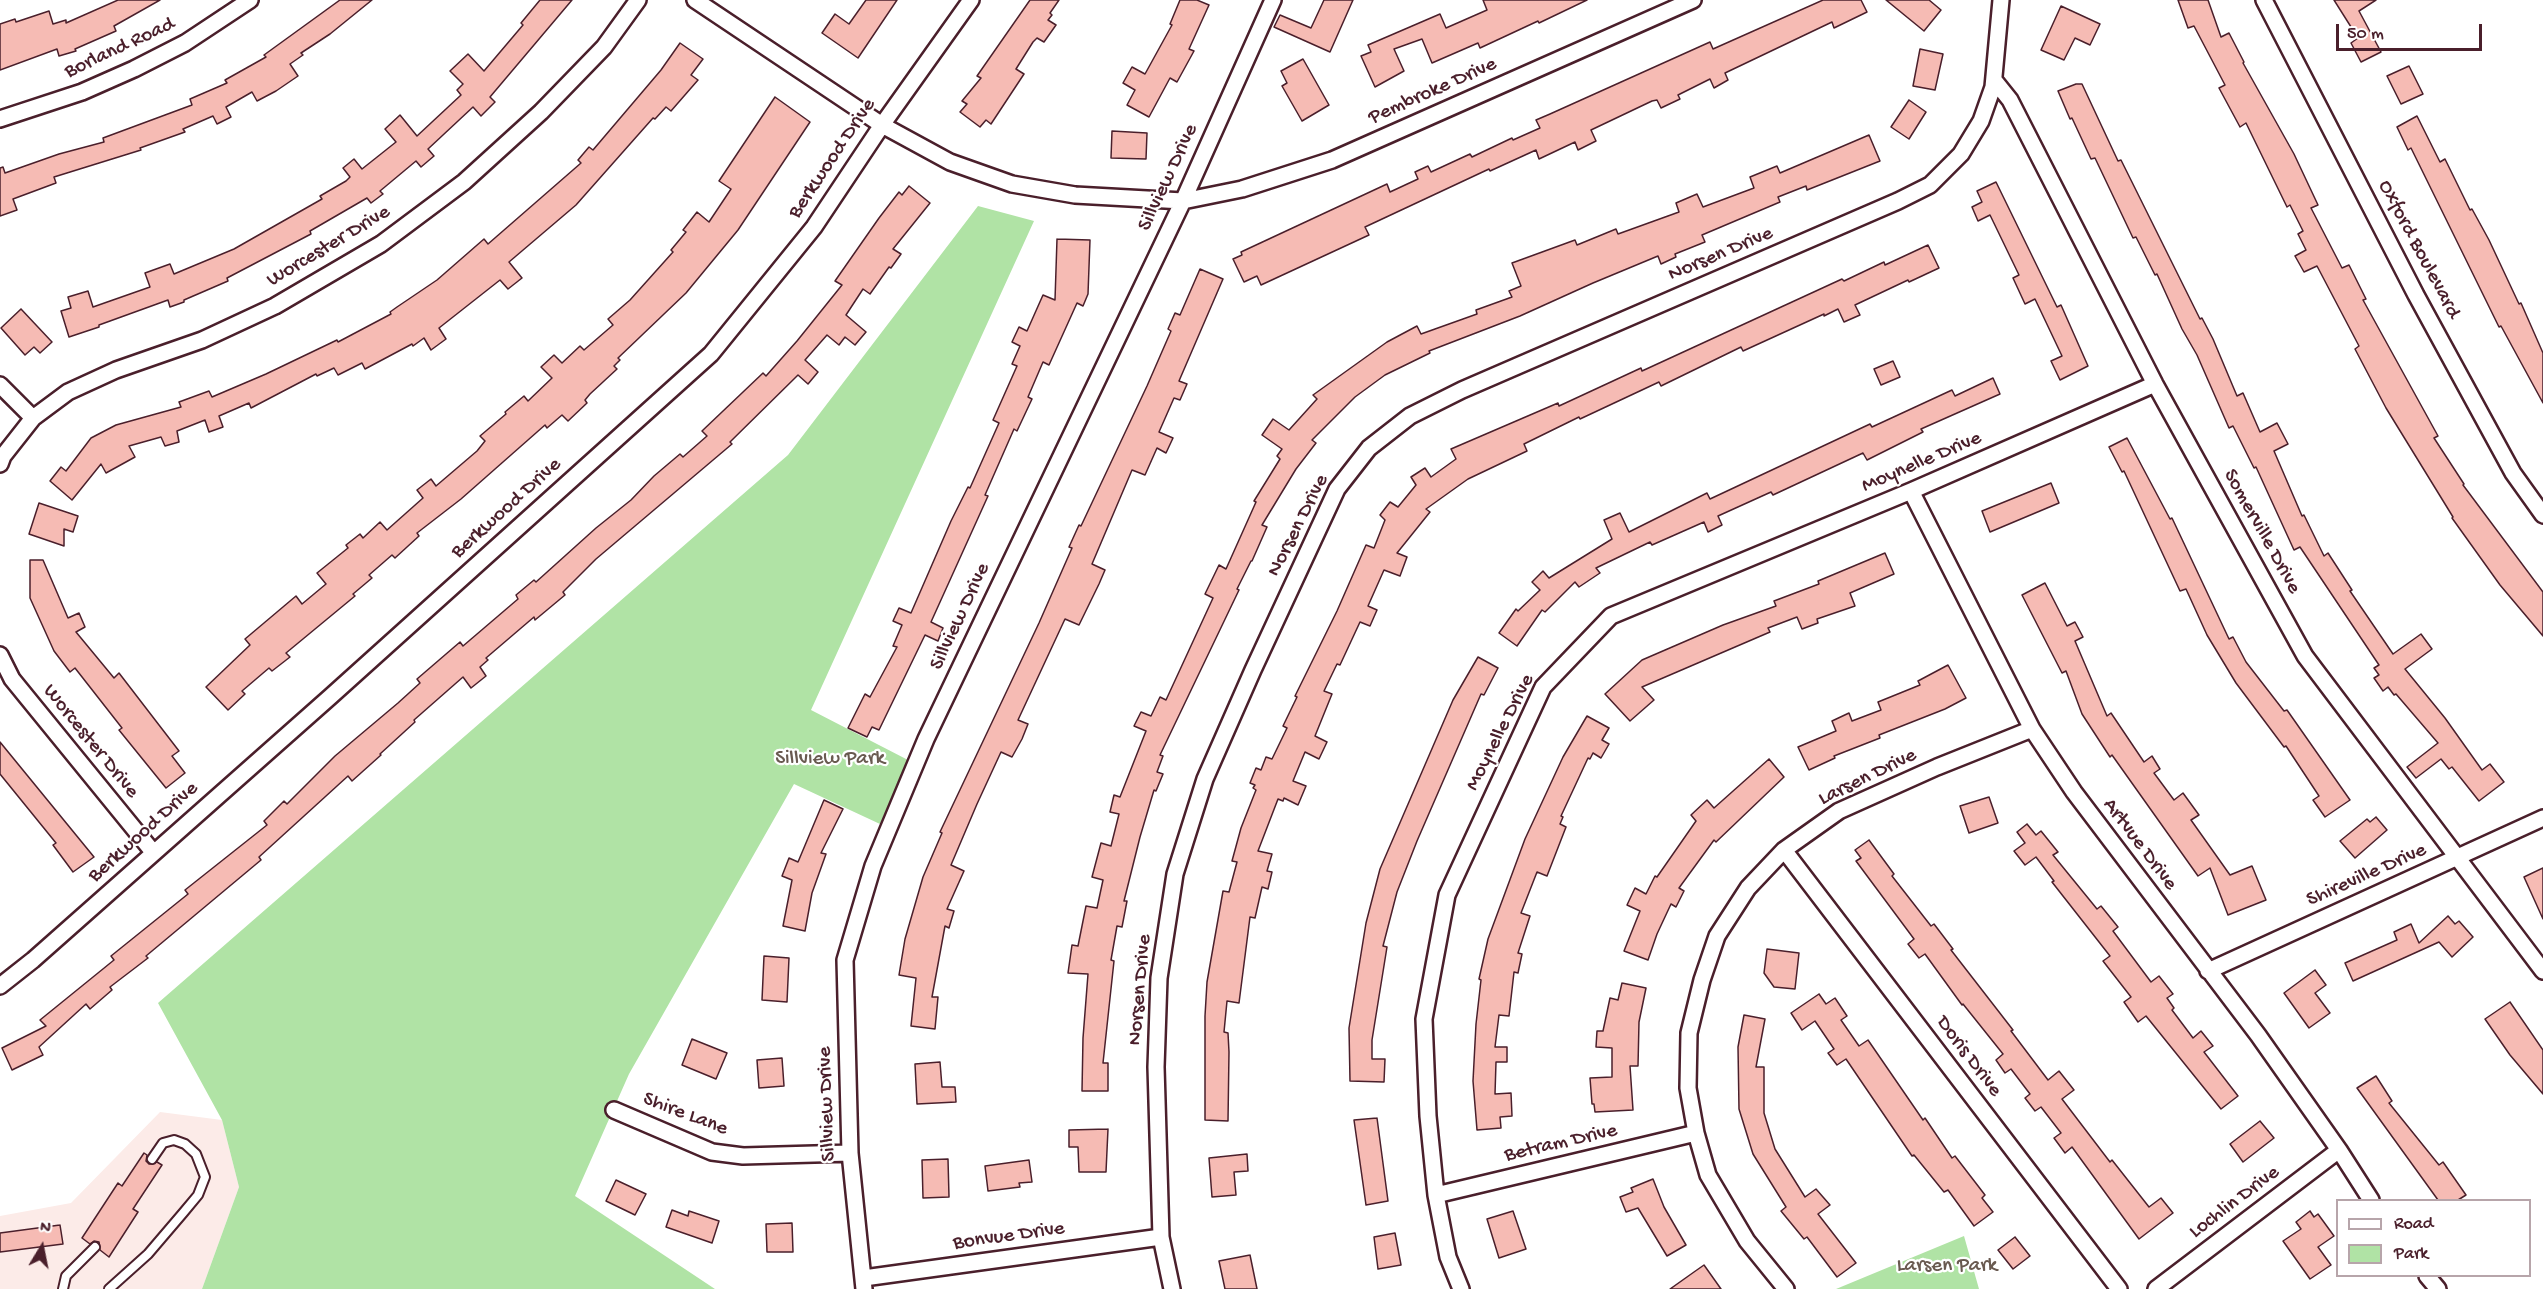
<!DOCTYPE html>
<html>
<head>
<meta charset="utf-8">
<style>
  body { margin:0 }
  #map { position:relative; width:2543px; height:1289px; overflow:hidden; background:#fff; font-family:"Gochi Hand",sans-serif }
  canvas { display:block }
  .legend { position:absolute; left:2336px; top:1199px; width:195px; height:78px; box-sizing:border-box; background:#fff; border:2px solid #b7a5aa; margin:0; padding:8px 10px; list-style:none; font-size:18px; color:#4a1f2b }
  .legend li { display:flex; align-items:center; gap:12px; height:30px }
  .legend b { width:30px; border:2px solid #b7a5aa }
  .north { position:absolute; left:12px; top:1217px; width:60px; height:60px; -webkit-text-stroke:4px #fff; paint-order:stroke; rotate:10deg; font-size:16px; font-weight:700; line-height:24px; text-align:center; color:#4a1f2b }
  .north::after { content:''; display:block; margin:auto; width:21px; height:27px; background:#4a1f2b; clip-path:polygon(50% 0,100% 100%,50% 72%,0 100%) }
  .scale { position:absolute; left:2336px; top:24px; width:146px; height:27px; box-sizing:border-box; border:3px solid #4a1f2b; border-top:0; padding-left:8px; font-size:18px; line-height:21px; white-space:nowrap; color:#4a1f2b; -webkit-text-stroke:4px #fff; paint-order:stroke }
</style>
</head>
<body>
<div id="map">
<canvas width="2543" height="1289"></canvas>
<ul class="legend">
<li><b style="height:8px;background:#fff"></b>Road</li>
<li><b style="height:16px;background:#b0e3a5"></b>Park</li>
</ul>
<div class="north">N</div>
<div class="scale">50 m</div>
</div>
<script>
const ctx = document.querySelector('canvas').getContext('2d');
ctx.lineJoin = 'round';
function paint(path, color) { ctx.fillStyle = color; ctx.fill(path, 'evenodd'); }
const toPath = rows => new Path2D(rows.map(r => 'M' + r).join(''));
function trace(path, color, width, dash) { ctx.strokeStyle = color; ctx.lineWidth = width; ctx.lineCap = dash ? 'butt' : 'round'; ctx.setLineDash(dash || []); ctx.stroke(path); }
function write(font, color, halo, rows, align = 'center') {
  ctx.font = font + ' "Gochi Hand",sans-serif'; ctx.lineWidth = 4.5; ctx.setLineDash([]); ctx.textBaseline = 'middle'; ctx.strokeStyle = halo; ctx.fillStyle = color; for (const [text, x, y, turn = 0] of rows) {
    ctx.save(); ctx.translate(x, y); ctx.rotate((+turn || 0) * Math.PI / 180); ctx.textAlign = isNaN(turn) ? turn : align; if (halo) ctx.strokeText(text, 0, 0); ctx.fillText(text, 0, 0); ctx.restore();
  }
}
paint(toPath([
  [160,1112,222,1120,239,1187,202,1289,0,1289,0,1216,71,1203]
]), '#fcebe8');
paint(toPath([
  [978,206,1034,221,811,710,908,760,880,824,794,784,629,1074,575,1196,715,1289,202,1289,239,1187,222,1120,158,1003,788,455],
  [1964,1236,1979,1289,1836,1289]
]), '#b0e3a5');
const building = toPath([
  [118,0,160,0,114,26,116,31,75,49,76,51,59,56,57,49,0,70,0,24,15,19,16,22,49,11,53,24,66,20,66,23,118,0],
  [340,0,372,0,330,34,301,53,303,55,290,64,298,76,276,91,257,101,252,92,226,107,231,117,217,124,213,116,183,129,185,132,140,148,141,150,54,177,56,183,13,199,17,210,0,216,0,168,3,167,5,173,59,154,104,142,103,138,192,105,190,99,227,83,225,80,266,57,264,55,340,0],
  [540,0,572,0,490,97,495,102,481,116,473,107,428,149,434,156,421,167,416,161,380,191,383,194,371,203,367,198,310,231,311,234,227,278,228,281,184,300,184,302,170,307,168,300,99,325,99,327,69,337,61,311,71,308,68,297,88,291,93,307,150,287,145,273,170,264,174,274,234,249,322,199,320,196,346,181,350,177,343,168,354,159,362,169,396,142,385,129,400,115,417,136,461,95,457,90,463,84,450,71,468,54,484,71,523,25,521,23,540,0],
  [866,0,897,0,858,58,822,33,835,14,849,24,866,0],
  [1030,0,1059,0,1050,13,1052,15,1048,20,1056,25,1044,42,1037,38,1033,42,1016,69,1024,74,991,124,986,120,980,127,960,112,967,104,962,101,981,78,977,76,1030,0],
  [1180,0,1197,0,1209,5,1189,49,1194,51,1177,82,1170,78,1149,117,1127,105,1135,90,1123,83,1132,67,1145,74,1172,25,1170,24,1180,0],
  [1324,0,1353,0,1330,52,1274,27,1280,15,1311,28,1324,0],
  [1483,0,1587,0,1539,23,1538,21,1480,48,1478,43,1432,63,1422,39,1394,49,1404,71,1375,87,1361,56,1371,52,1368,45,1440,14,1446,28,1487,10,1483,0],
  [1823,0,1861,0,1867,12,1834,28,1832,22,1725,73,1728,80,1714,88,1710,79,1678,95,1680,99,1661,108,1657,100,1652,101,1591,130,1596,141,1578,150,1575,142,1539,159,1536,150,1490,171,1489,169,1365,227,1369,235,1261,285,1257,276,1244,282,1233,259,1242,255,1241,252,1387,184,1390,192,1418,179,1415,172,1428,166,1431,172,1470,154,1472,157,1512,138,1513,140,1540,128,1536,120,1550,114,1710,42,1713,49,1823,0],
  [1886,0,1929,0,1941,10,1924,31,1886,0],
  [2178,0,2208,0,2221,37,2229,33,2244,62,2243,63,2294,154,2318,205,2311,208,2342,268,2349,265,2366,299,2363,300,2438,436,2434,438,2464,484,2463,485,2543,592,2543,636,2500,585,2452,518,2453,517,2386,408,2355,349,2359,346,2317,266,2304,272,2295,256,2306,250,2298,234,2303,231,2290,205,2287,207,2246,123,2240,127,2219,88,2225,85,2194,26,2188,28,2178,0],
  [2334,0,2376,0,2359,11,2381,52,2361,62,2351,43,2358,38,2334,0],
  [2061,6,2100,24,2090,45,2075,38,2064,60,2041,50,2061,6],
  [680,43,703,59,691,75,698,80,671,111,666,107,655,119,653,118,576,205,509,262,522,278,508,289,500,280,439,328,446,339,431,350,424,338,413,346,412,344,365,369,362,363,338,375,334,368,317,376,316,374,251,408,249,403,219,416,223,427,209,432,205,420,177,431,179,442,165,446,161,437,129,446,135,457,106,473,101,464,72,500,50,481,61,467,66,471,91,438,116,425,181,407,179,402,209,391,212,397,266,374,337,340,338,342,391,314,390,312,397,307,437,280,484,239,488,244,581,163,578,160,589,147,593,150,661,70,680,43],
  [1920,49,1943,54,1935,90,1913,86,1920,49],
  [1303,59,1329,105,1302,121,1282,86,1287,83,1281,71,1303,59],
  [2409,66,2423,94,2401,104,2387,76,2409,66],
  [2076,84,2082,84,2118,161,2121,160,2200,319,2202,318,2213,339,2237,396,2243,393,2260,432,2277,423,2288,444,2274,451,2302,516,2304,515,2324,556,2328,553,2352,590,2350,591,2393,654,2421,634,2432,649,2405,669,2445,718,2482,770,2490,764,2504,782,2479,801,2452,767,2449,769,2441,759,2416,778,2407,767,2438,743,2396,694,2394,695,2388,687,2383,691,2374,678,2379,675,2374,668,2379,665,2300,547,2294,550,2256,467,2254,468,2233,426,2229,428,2197,355,2182,329,2157,274,2155,275,2136,237,2133,238,2095,158,2091,159,2072,118,2070,119,2058,91,2076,84],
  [775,97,810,122,738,230,686,293,618,358,620,360,614,366,617,369,590,394,585,400,587,403,568,421,562,415,547,428,545,425,461,499,417,533,419,536,395,558,392,555,369,575,372,578,353,594,355,596,286,653,290,657,272,671,269,668,242,691,245,694,228,710,206,687,250,645,245,639,296,596,302,604,326,584,317,573,348,548,346,545,360,534,363,538,380,522,387,530,423,498,417,490,431,479,436,486,477,451,485,441,480,436,506,414,505,412,524,396,528,401,552,378,541,367,554,355,562,363,580,346,584,350,613,325,608,319,630,300,673,252,671,250,686,232,683,230,697,212,709,222,731,189,719,181,775,97],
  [1909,100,1926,112,1909,139,1891,127,1909,100],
  [2417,116,2440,162,2445,159,2470,210,2472,209,2489,240,2519,304,2521,303,2543,353,2543,403,2501,326,2499,327,2411,148,2408,150,2397,127,2417,116],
  [1112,131,1147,133,1146,159,1111,158,1112,131],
  [1869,135,1880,161,1807,190,1806,186,1778,197,1780,202,1702,235,1705,242,1675,254,1676,257,1661,264,1658,256,1593,283,1520,316,1429,351,1430,353,1385,375,1355,397,1312,440,1316,443,1296,469,1262,525,1267,527,1252,561,1251,561,1237,589,1239,590,1160,755,1163,756,1157,772,1163,774,1156,791,1154,790,1140,837,1124,901,1127,901,1122,927,1117,926,1111,960,1114,961,1103,1063,1108,1063,1108,1091,1082,1091,1083,1038,1088,974,1068,973,1072,945,1078,946,1086,906,1097,908,1103,880,1092,877,1101,843,1111,846,1119,814,1110,812,1114,795,1120,797,1146,731,1134,726,1141,712,1151,716,1160,697,1166,700,1213,598,1205,594,1219,565,1226,569,1256,502,1254,501,1280,459,1277,456,1282,449,1262,435,1273,419,1289,430,1317,399,1313,395,1387,342,1417,326,1421,334,1477,314,1476,310,1512,297,1509,291,1521,286,1512,263,1575,240,1577,245,1616,229,1618,234,1679,212,1676,203,1697,194,1703,207,1754,188,1750,177,1777,166,1780,173,1869,135],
  [1996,182,2057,307,2061,305,2088,366,2060,380,2051,361,2062,356,2035,299,2025,304,2013,278,2019,275,1990,215,1978,221,1972,207,1982,202,1977,191,1996,182],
  [909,186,930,203,893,249,901,254,891,268,889,267,870,294,863,289,846,315,866,332,855,345,845,337,839,345,827,335,805,360,818,372,808,384,798,375,730,442,732,444,596,559,563,592,565,595,535,620,534,617,486,658,488,660,480,667,486,676,471,688,463,677,414,720,415,722,380,754,381,755,352,781,348,776,259,857,261,860,146,956,148,958,110,987,112,990,90,1009,86,1004,39,1047,43,1055,12,1070,2,1048,46,1026,40,1020,114,960,111,956,188,894,185,890,267,825,264,821,284,801,287,804,335,756,398,703,420,683,417,679,460,642,463,646,518,599,516,595,534,580,536,582,596,528,631,500,654,476,680,454,683,457,707,436,702,431,763,373,766,376,797,341,842,285,835,281,879,218,899,192,902,195,909,186],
  [1057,239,1090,240,1088,294,1083,306,1077,303,1049,365,1043,362,1028,397,1032,399,1017,431,1014,429,985,495,988,496,931,622,943,628,938,641,925,635,879,730,872,727,867,737,848,728,865,694,870,697,897,647,893,646,902,625,893,621,899,608,911,613,951,521,968,487,970,488,999,423,993,420,1017,366,1012,364,1020,346,1012,342,1019,327,1027,331,1043,295,1055,300,1057,239],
  [1928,245,1939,268,1909,282,1908,280,1855,305,1860,315,1844,322,1838,309,1824,316,1824,314,1743,351,1741,347,1661,386,1659,382,1580,419,1579,417,1524,444,1527,451,1468,479,1426,509,1430,512,1397,553,1407,557,1400,576,1384,570,1368,606,1377,610,1370,626,1360,622,1340,665,1337,664,1324,691,1332,694,1315,736,1327,742,1319,759,1305,752,1293,781,1306,786,1298,805,1284,798,1283,801,1278,799,1258,851,1272,854,1267,871,1272,872,1268,889,1262,887,1255,918,1250,917,1239,1003,1227,1001,1224,1032,1228,1033,1229,1052,1228,1121,1205,1120,1205,1016,1207,982,1223,891,1229,892,1237,862,1232,861,1241,828,1256,790,1253,788,1255,785,1250,783,1256,768,1261,770,1266,757,1272,759,1287,728,1283,726,1297,697,1295,696,1337,611,1366,545,1374,548,1385,520,1380,515,1390,502,1398,507,1416,485,1411,477,1425,468,1431,477,1456,459,1451,449,1558,403,1559,406,1641,368,1642,371,1842,279,1844,281,1884,262,1885,265,1928,245],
  [1200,269,1223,279,1179,381,1187,384,1180,400,1174,398,1159,432,1173,438,1166,453,1157,448,1145,475,1132,470,1092,564,1105,570,1099,584,1079,625,1065,619,1018,720,1028,724,1022,739,1012,757,1001,752,977,804,951,865,964,871,947,909,954,911,949,928,945,926,932,997,938,997,935,1029,911,1026,916,978,899,975,905,939,923,877,942,833,940,832,1039,623,1072,548,1069,547,1079,525,1081,526,1147,386,1171,331,1168,329,1175,313,1180,315,1200,269],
  [21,309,52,342,40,353,34,347,25,355,1,328,21,309],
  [1893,361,1900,377,1881,385,1874,369,1893,361],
  [1993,378,2000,394,1921,429,1923,432,1867,460,1863,453,1773,495,1771,492,1718,516,1722,525,1708,532,1704,522,1652,545,1650,542,1596,568,1600,573,1579,587,1575,582,1545,612,1542,610,1517,646,1499,633,1516,609,1518,611,1540,590,1532,582,1543,571,1549,578,1612,539,1604,520,1620,513,1629,532,1707,493,1710,499,1870,424,1872,427,1952,390,1955,396,1993,378],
  [2127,438,2170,519,2172,518,2229,639,2233,637,2246,662,2284,711,2287,710,2350,800,2325,817,2313,800,2319,796,2286,746,2284,747,2236,683,2207,635,2186,589,2180,591,2124,471,2122,472,2109,447,2127,438],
  [2051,483,2059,503,1990,532,1982,511,2051,483],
  [39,503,78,516,73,532,64,529,64,546,29,534,39,503],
  [1885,553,1894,574,1850,593,1855,606,1817,619,1818,623,1802,629,1797,617,1768,628,1770,632,1642,687,1654,700,1630,721,1605,694,1642,660,1723,625,1776,606,1774,601,1819,584,1818,581,1885,553],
  [30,560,43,560,68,618,79,613,85,627,76,632,114,678,119,673,179,751,172,756,185,773,166,788,119,730,122,728,75,668,70,672,54,651,30,598,30,560],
  [2045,583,2067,626,2075,622,2083,637,2075,641,2107,716,2111,713,2144,762,2152,756,2160,769,2154,773,2174,800,2183,793,2199,815,2191,820,2230,875,2252,866,2266,900,2228,915,2210,868,2198,876,2112,755,2110,757,2082,714,2066,671,2062,673,2022,595,2045,583],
  [1478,657,1498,668,1484,695,1481,694,1417,841,1397,892,1383,946,1387,947,1372,1040,1372,1059,1385,1059,1384,1082,1350,1081,1349,1028,1366,923,1380,869,1453,700,1478,657],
  [1948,665,1966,698,1945,709,1879,735,1880,738,1834,756,1835,758,1809,770,1798,747,1836,731,1832,721,1849,713,1852,721,1881,710,1878,702,1920,685,1918,681,1948,665],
  [1587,716,1609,728,1602,740,1609,744,1601,758,1593,753,1590,759,1588,758,1561,816,1563,817,1560,824,1566,827,1547,876,1537,872,1521,913,1530,916,1518,953,1522,954,1518,973,1514,972,1509,1016,1499,1015,1495,1047,1507,1047,1507,1062,1496,1062,1495,1094,1511,1093,1512,1116,1500,1117,1501,1128,1477,1130,1473,1081,1476,1024,1481,980,1479,979,1488,939,1525,839,1563,757,1587,716],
  [0,742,94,857,73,872,53,845,56,843,0,774,0,742],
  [1769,759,1784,777,1716,842,1714,840,1679,888,1684,891,1676,907,1671,904,1657,934,1648,960,1624,951,1640,911,1627,905,1635,888,1646,894,1655,876,1657,877,1696,821,1691,815,1707,800,1714,808,1769,759],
  [1989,797,1998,823,1969,833,1960,806,1989,797],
  [824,800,843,809,821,853,826,854,812,893,805,931,783,926,792,880,782,876,789,858,798,862,824,800],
  [2376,817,2387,830,2355,858,2340,841,2367,819,2370,822,2376,817],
  [2027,824,2036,835,2041,831,2058,852,2053,855,2097,909,2101,906,2118,927,2113,931,2151,982,2159,976,2173,994,2167,998,2174,1008,2172,1010,2193,1038,2201,1031,2213,1046,2204,1052,2238,1096,2221,1109,2146,1016,2138,1022,2124,1002,2131,997,2103,961,2110,956,2052,882,2054,881,2036,857,2025,865,2014,851,2025,843,2017,832,2027,824],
  [1869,840,1894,874,1892,876,1931,926,1934,924,1953,949,1951,950,2013,1030,2011,1031,2048,1080,2059,1071,2074,1090,2062,1099,2110,1162,2112,1160,2149,1207,2161,1198,2173,1213,2139,1239,2072,1147,2065,1153,2054,1138,2061,1133,2041,1107,2035,1111,2025,1098,2030,1094,2011,1069,2005,1073,1996,1060,2003,1054,1963,1004,1962,1005,1925,954,1919,958,1908,944,1914,939,1856,861,1861,858,1855,850,1869,840],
  [2543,868,2543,919,2524,877,2543,868],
  [2448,916,2455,924,2459,921,2473,937,2452,957,2439,942,2353,981,2345,963,2397,940,2394,932,2411,924,2419,943,2448,916],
  [1767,949,1799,953,1795,989,1774,987,1764,973,1767,949],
  [764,956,789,958,787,1002,762,1000,764,956],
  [2315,970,2326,985,2315,993,2330,1013,2309,1028,2284,993,2315,970],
  [1622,983,1646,988,1639,1022,1638,1066,1630,1066,1633,1110,1595,1112,1594,1104,1592,1104,1590,1078,1612,1077,1612,1048,1596,1047,1597,1031,1603,1031,1610,998,1618,1000,1622,983],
  [1819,994,1826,1004,1835,998,1847,1016,1841,1020,1859,1046,1868,1040,1923,1120,1925,1118,1952,1158,1955,1156,1985,1195,1982,1198,1993,1212,1974,1226,1948,1190,1944,1192,1914,1155,1912,1156,1846,1059,1837,1065,1828,1053,1834,1049,1815,1021,1802,1030,1791,1013,1819,994],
  [2510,1002,2543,1050,2543,1094,2510,1055,2485,1019,2510,1002],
  [1744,1015,1765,1019,1756,1067,1764,1067,1764,1113,1775,1149,1805,1197,1816,1189,1830,1205,1818,1214,1856,1263,1837,1277,1807,1237,1804,1239,1781,1211,1786,1207,1753,1154,1739,1109,1738,1047,1744,1015],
  [692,1039,727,1053,716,1079,682,1065,692,1039],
  [782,1058,784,1086,759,1088,757,1060,782,1058],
  [940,1062,942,1087,955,1087,956,1102,917,1104,915,1064,940,1062],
  [2376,1076,2392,1101,2389,1103,2439,1165,2443,1162,2466,1195,2458,1200,2438,1200,2357,1088,2376,1076],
  [1377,1118,1388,1201,1366,1205,1354,1120,1377,1118],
  [2260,1121,2274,1138,2243,1162,2230,1144,2260,1121],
  [1108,1129,1106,1172,1079,1172,1078,1147,1069,1147,1069,1130,1108,1129],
  [144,1153,147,1155,146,1161,149,1164,157,1162,162,1165,133,1209,138,1212,109,1257,100,1250,99,1242,94,1241,90,1244,82,1238,118,1183,122,1186,144,1153],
  [1247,1154,1248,1171,1234,1172,1236,1195,1212,1197,1209,1158,1247,1154],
  [948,1159,949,1197,923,1198,922,1160,948,1159],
  [1029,1160,1032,1182,1019,1183,1020,1187,988,1191,985,1166,1029,1160],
  [1653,1179,1664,1207,1686,1245,1667,1256,1638,1208,1626,1212,1620,1197,1633,1192,1631,1188,1653,1179],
  [616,1180,646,1194,635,1215,606,1201,616,1180],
  [672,1210,688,1216,689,1211,719,1221,712,1243,666,1227,672,1210],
  [1513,1211,1526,1249,1499,1258,1487,1219,1513,1211],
  [2310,1211,2314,1217,2318,1214,2334,1236,2318,1247,2331,1265,2310,1279,2283,1241,2301,1229,2296,1222,2310,1211],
  [792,1223,793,1252,767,1252,766,1224,792,1223],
  [60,1225,63,1244,0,1252,0,1233,60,1225],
  [1395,1233,1401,1265,1378,1269,1374,1237,1395,1233],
  [2015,1237,2030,1256,2013,1269,1998,1250,2015,1237],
  [1250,1255,1257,1289,1225,1289,1219,1261,1250,1255],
  [1704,1265,1721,1289,1670,1289,1694,1272,1704,1265]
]);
paint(building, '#f6bbb4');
trace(building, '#4a1f2b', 1.5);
const service = toPath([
  [63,1289,66,1276,95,1247],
  [109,1289,148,1254,183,1213,198,1195,205,1177,196,1154,185,1144,174,1140,163,1143,152,1159]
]);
const minor = toPath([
  [695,0,882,125,950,162,1012,184,1075,195,1183,201,1242,189,1332,160,1693,0],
  [2264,0,2416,295,2513,473,2543,515],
  [1994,80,2010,100,2155,384,2305,656,2543,971],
  [0,119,82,92,134,69,185,43,250,0],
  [0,385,33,418],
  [0,464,3,456,33,418,68,392,116,370,202,340,275,306,381,244,464,182,541,112,604,47,638,0],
  [1911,491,2032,729,2074,792,2258,1035,2339,1150,2371,1200],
  [0,655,12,679,153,852],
  [1784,850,2119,1289],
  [2208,971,2543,818],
  [0,986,33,960,330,697,711,354,814,227,882,125,971,0],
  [614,1110,712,1152,743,1156,850,1153],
  [1436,1195,1696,1133],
  [2427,1276,2438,1289],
  [864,1278,1161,1237],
  [864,1289,850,1153,845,960,873,866,926,739,1183,201,1273,0],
  [1172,1289,1161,1237,1156,1067,1159,978,1175,874,1205,779,1253,670,1337,489,1369,448,1410,416,1462,390,1898,201,1930,185,1961,154,1981,121,1993,87,2001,0],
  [1461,1289,1448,1257,1436,1195,1428,1116,1424,1019,1447,895,1543,687,1611,616,1911,491,2155,384],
  [1786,1289,1747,1241,1708,1175,1696,1133,1688,1088,1689,1033,1702,980,1717,936,1748,888,1784,850,1839,811,1937,767,2032,729],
  [2156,1289,2339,1150]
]);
trace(service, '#4a1f2b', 12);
trace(minor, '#4a1f2b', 20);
trace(service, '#fff', 8);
trace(minor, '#fff', 15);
write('21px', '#4a1f2b', '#fff', [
  ["Borland Road",120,49,-25],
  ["Pembroke Drive",1433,92,-24],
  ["Berkwood Drive",833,159,-56],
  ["Sillview Drive",1169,178,-65],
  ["Worcester Drive",329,247,-31],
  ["Oxford Boulevard",2418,250,62],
  ["Norsen Drive",1721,255,-23],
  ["Moynelle Drive",1922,463,-23],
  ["Berkwood Drive",507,509,-42],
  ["Norsen Drive",1299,526,-63],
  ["Somerville Drive",2261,532,61],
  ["Sillview Drive",961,617,-65],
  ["Moynelle Drive",1501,733,-63],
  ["Worcester Drive",90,742,51],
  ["Larsen Drive",1868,778,-26],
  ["Berkwood Drive",144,833,-42],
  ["Artvue Drive",2139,845,53],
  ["Shireville Drive",2367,876,-24],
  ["Norsen Drive",1141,990,-85],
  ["Doris Drive",1968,1057,53],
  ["Sillview Drive",828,1104,-92],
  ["Shire Lane",685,1115,21],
  ["Betram Drive",1561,1144,-13],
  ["Lochlin Drive",2235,1203,-37],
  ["Bonvue Drive",1009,1237,-8]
]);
write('21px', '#695a50', '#fff', [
  ["Sillview Park",830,760],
  ["Larsen Park",1947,1267]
]);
</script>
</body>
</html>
